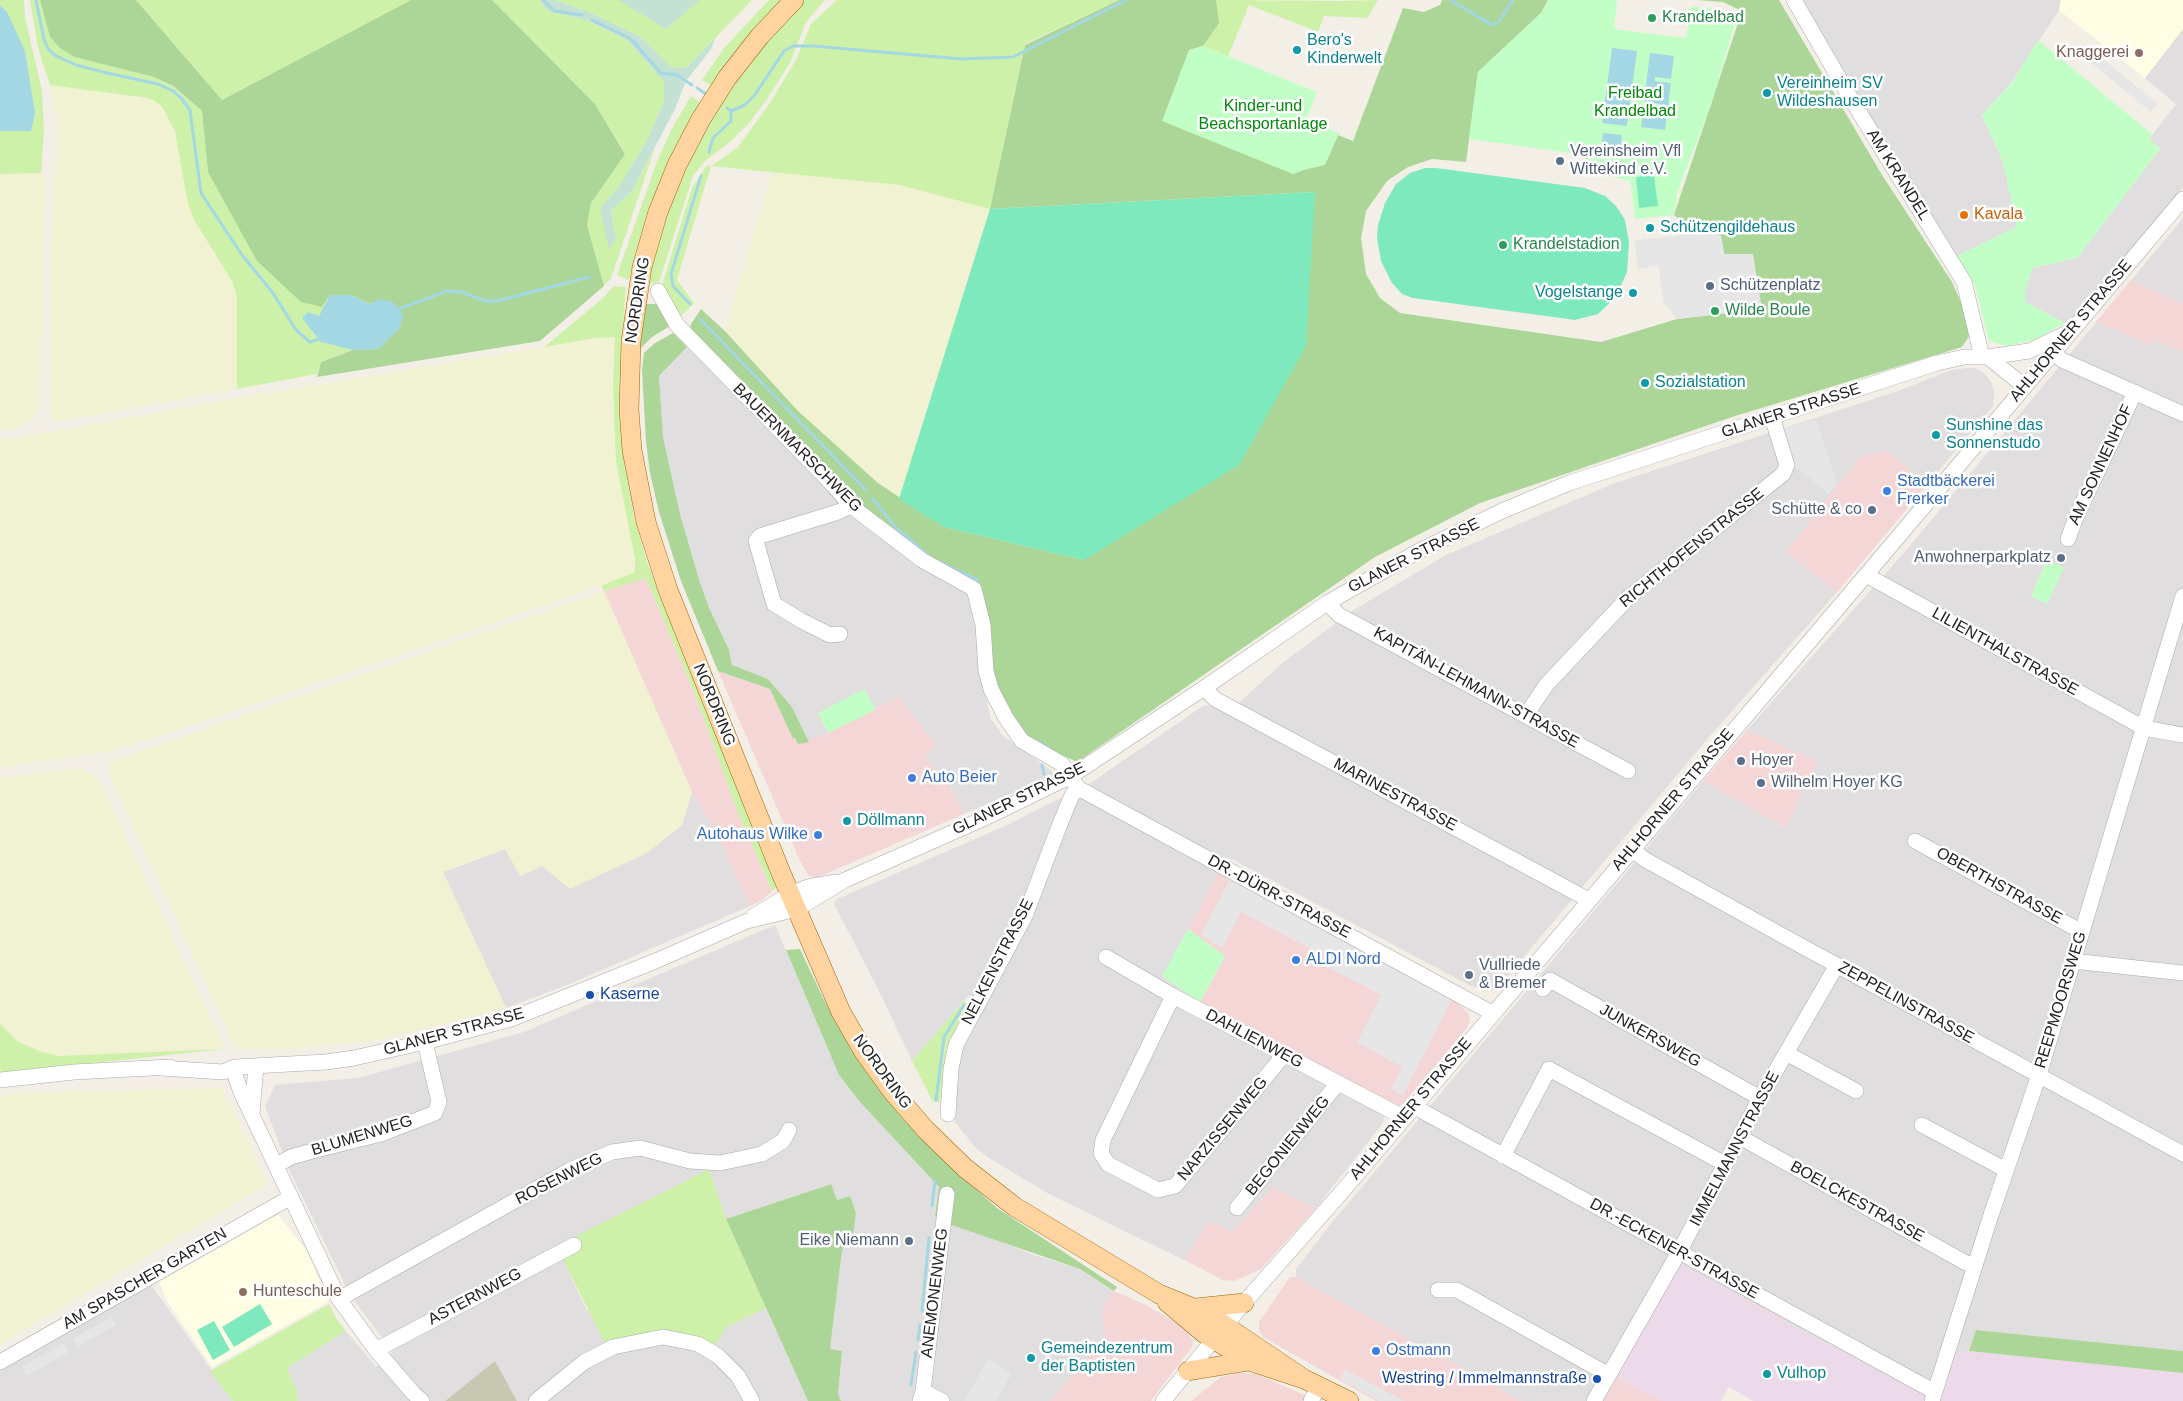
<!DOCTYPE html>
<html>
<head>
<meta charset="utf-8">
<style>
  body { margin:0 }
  canvas { display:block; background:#f3efe7 }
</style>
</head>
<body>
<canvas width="2183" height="1401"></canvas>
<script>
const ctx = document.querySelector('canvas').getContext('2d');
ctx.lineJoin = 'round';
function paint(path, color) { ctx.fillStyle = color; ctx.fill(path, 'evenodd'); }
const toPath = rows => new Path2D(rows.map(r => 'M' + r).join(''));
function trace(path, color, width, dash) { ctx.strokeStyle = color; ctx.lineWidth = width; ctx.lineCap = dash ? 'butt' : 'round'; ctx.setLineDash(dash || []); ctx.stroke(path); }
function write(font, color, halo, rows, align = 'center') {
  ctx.font = font + ' Helvetica,sans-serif'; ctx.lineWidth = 5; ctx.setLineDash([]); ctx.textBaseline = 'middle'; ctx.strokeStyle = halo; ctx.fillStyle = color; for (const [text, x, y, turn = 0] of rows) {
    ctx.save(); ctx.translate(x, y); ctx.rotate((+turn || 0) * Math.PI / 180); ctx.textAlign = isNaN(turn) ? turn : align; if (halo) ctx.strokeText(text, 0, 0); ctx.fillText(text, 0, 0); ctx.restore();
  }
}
paint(toPath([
  [1803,0,2061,0,2059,10,2012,82,1982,115,2003,162,2017,227,1957,256,1909,180,1824,39],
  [2183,29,2183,187,2076,314,2065,323,2025,302,2025,293,2032,268,2077,258,2160,149,2149,139,2176,104,2145,78],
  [2183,218,2183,1351,1976,1330,1969,1351,1953,1355,1934,1401,1683,1266,1675,1270,1604,1401,1522,1401,1296,1277,1296,1269,1330,1225,1703,781,1785,828,1817,761,1747,730,1908,548],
  [687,347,853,515,963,586,975,610,979,657,990,717,1002,735,1056,774,964,814,950,787,925,757,937,743,926,733,899,697,809,742,792,707,768,679,732,665,729,650,710,610,700,583,680,514,663,437,659,376],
  [1967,368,1975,368,1985,374,1992,383,1994,394,1993,406,1927,485,1886,450,1861,456,1786,552,1837,592,1709,737,1500,985,1491,991,1471,986,1228,857,1188,929,1200,1002,1194,1015,1384,1115,1383,1123,1316,1208,1272,1188,1232,1232,1209,1221,1184,1260,1049,1194,989,1158,975,1147,955,1122,957,1099,952,1083,970,1005,969,995,912,1061,877,987,834,904,837,899,1005,826,1092,782,1203,706,1238,704,1281,664,1352,611,1446,555,1615,483,1901,390,1951,370],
  [692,792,715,829,750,906,567,985,506,1008,443,872,506,849,542,866,647,853,682,825],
  [775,925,839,1075,860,1102,939,1187,935,1215,1031,1254,1080,1269,1114,1291,1102,1309,1105,1339,1050,1401,841,1401,838,1394,842,1352,830,1349,842,1249,853,1236,856,1213,850,1196,837,1200,830,1184,726,1219,709,1169,557,1247,587,1311,726,1327,766,1308,808,1401,517,1401,495,1362,445,1401,299,1401,296,1396,298,1394,287,1368,346,1331,376,1367,393,1352,350,1295,287,1165,265,1106,275,1085,358,1078,524,1032],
  [143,1273,233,1401,0,1401,0,1356]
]), '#e0dede');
paint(toPath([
  [2131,280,2183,304,2183,352,2156,340,2151,346,2096,322],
  [1886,450,1927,485,1837,592,1786,552,1861,456],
  [646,578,694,692,738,813,772,891,761,901,750,906,715,829,692,792,604,591],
  [718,671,770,689,793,739,795,738,798,744,828,733,899,697,926,733,937,743,925,757,950,787,964,814,816,878,809,876,800,861],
  [1747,730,1817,761,1786,828,1703,781],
  [1221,869,1453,998,1468,1013,1470,1020,1467,1028,1403,1104,1398,1106,1200,1002,1225,956,1188,929],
  [1272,1188,1316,1208,1261,1269,1234,1281,1223,1280,1184,1260,1209,1221,1232,1232],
  [1290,1277,1296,1277,1522,1401,1376,1401,1263,1337,1259,1330,1259,1322],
  [1114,1291,1146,1305,1185,1328,1193,1341,1192,1347,1151,1401,1050,1401,1105,1339,1102,1309],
  [1239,1373,1256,1374,1319,1401,1191,1401,1221,1377],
  [1617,1377,1662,1401,1604,1401]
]), '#f4d6d6');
paint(toPath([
  [1683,1266,1925,1396,1925,1401,1753,1401,1729,1387,1721,1401,1662,1401,1617,1377,1675,1269],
  [1969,1351,2183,1373,2183,1401,1938,1401,1953,1355]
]), '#ecd9e9');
paint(toPath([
  [2061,0,2183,0,2183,29,2145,78,2059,10],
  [278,1215,306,1250,328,1302,212,1367,167,1301,159,1282]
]), '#fffee4');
paint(toPath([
  [495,1361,517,1401,445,1401]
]), '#c8c8b2');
paint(toPath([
  [50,85,141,97,154,100,163,108,175,131,187,199,232,281,237,296,237,389,54,422,51,413,50,277,57,122],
  [772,171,900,185,990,209,899,499,878,483,798,411,725,331],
  [41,173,45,179,40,408,32,419,19,427,0,430,0,174],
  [615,337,613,387,616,462,635,559,635,572,601,586,151,739,111,751,0,768,0,441,238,398,595,338],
  [604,591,692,792,682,825,647,853,570,889,542,866,520,876,505,849,443,872,506,1008,369,1042,274,1050,236,1049,111,779,109,762],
  [80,768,92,774,101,783,225,1049,57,1056,39,1051,17,1041,0,1024,0,778],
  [222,1088,268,1184,0,1344,0,1096,15,1093]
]), '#f1f2d2');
paint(toPath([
  [0,0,24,0,25,18,42,90,44,130,41,173,0,174,0,131,31,131,7,12,0,5],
  [30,0,40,0,50,37,74,57,154,77,172,86,202,111,208,172,322,307,330,295,351,295,370,304,378,349,353,350,321,362,317,374,237,389,237,296,232,281,193,218,187,199,175,131,163,108,154,100,141,97,50,85,38,48],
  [136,0,411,0,222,100],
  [492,0,540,0,546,10,589,21,627,40,664,82,664,100,648,139,618,188,600,208,616,240,611,211,632,191,655,148,611,278,604,286,587,225,591,203,625,153,595,104],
  [555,0,752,0,686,68,671,67,639,36,591,13],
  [769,0,783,0,735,52,711,86,702,80,724,48],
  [804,0,825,0,806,22,790,63,767,99,750,122,731,141,705,161,693,176,659,282,650,284,651,266,665,215,693,150,732,83,765,41],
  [837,0,1119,0,1025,44,990,209,900,185,711,166,677,280,694,303,678,319,661,288,692,188,707,165,711,166,737,148,768,106,796,60,811,24],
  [1216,0,1342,1,1378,0,1367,18,1324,16,1318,32,1249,5,1228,57,1203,46,1218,23],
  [691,96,701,103,653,200,635,253,629,280,617,275,656,164,671,130],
  [614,286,626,287,621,349,620,399,626,471,634,517,647,562,775,878,776,888,772,891,738,813,694,692,646,578,604,591,601,586,635,572,635,559,616,462,613,387,615,337,595,338,544,347,602,299],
  [964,1001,970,1005,946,1049,940,1102,933,1102,912,1061],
  [0,1024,17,1041,39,1051,57,1056,225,1049,0,1073],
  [709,1169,726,1219,766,1308,726,1327,715,1346,696,1338,606,1345,556,1246],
  [329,1304,336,1318,346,1331,287,1368,298,1394,296,1396,299,1401,233,1401,210,1371]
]), '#cef1a9');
paint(toPath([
  [40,0,136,0,222,100,411,0,492,0,595,104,625,154,591,203,587,225,604,286,540,341,317,377,321,362,353,350,378,349,370,304,351,295,330,295,322,307,301,302,257,261,208,172,202,111,173,86,154,77,74,57,60,48,50,37],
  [1119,0,1216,0,1219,23,1203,46,1189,50,1293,174,1303,170,1325,164,1338,135,1353,141,1403,8,1424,12,1440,5,1442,0,1548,0,1541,13,1478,72,1466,162,1432,159,1408,167,1387,181,1366,211,1361,238,1366,274,1380,298,1400,313,1601,342,1677,319,1762,309,1724,254,1721,236,1682,222,1674,215,1742,11,1723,2,1697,0,1779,0,1882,175,1952,282,1967,316,1970,335,1962,347,1732,417,1480,503,1375,557,1077,762,1025,737,996,690,977,581,923,556,857,504,689,334,691,324,701,309,725,331,798,411,878,483,944,527,1084,560,1315,192,990,209,1025,45],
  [646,304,660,304,670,326,652,337,638,351],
  [673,333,687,347,659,376,663,437,680,514,700,583,710,610,729,650,732,665,768,679,792,707,809,742,798,744,795,738,793,739,770,689,718,671,681,581,659,512,650,473,646,442,642,370,644,353,655,343],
  [800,949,823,998,849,1045,901,1117,943,1160,997,1208,1117,1287,1114,1291,1080,1269,937,1220,935,1216,939,1187,860,1102,839,1075,786,950],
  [831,1184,837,1200,850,1196,856,1213,853,1236,842,1250,830,1349,842,1351,838,1394,841,1401,808,1401,726,1219],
  [1976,1330,2183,1351,2183,1373,1969,1351]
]), '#acd698');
paint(toPath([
  [540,0,555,0,591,13,639,36,671,67,686,68,716,37,711,49,686,81,675,109,632,191,611,211,616,240,609,249,600,208,618,188,648,139,664,100,664,82,627,40,589,21,546,10],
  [618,0,700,0,666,29]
]), '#c3e2d3');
paint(toPath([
  [1549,0,1617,0,1614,29,1686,38,1691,6,1738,13,1711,105,1678,190,1674,215,1635,219,1630,181,1584,170,1585,155,1469,139,1478,72,1541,13],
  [2038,40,2152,134,2149,139,2160,149,2077,258,2032,268,2025,293,2025,302,2065,323,2034,340,2006,346,1989,341,1975,286,1957,256,2017,227,2003,162,1982,115,2012,83],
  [1203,46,1317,92,1306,120,1339,133,1325,165,1303,170,1293,174,1162,121,1189,50],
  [2047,560,2064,568,2047,604,2031,596],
  [865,689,875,710,828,733,818,713],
  [1188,929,1225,956,1200,1002,1162,976]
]), '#c2ffc6');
paint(toPath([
  [1425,168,1436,168,1585,188,1605,196,1616,206,1625,220,1629,243,1627,272,1616,297,1598,314,1575,320,1413,298,1402,294,1392,283,1381,261,1377,238,1378,225,1385,203,1396,184,1410,173],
  [1654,175,1658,206,1639,208,1636,177],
  [1315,192,1306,346,1239,465,1084,560,944,527,899,499,990,209],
  [260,1304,272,1324,234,1347,222,1327],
  [214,1321,230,1350,213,1360,197,1330]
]), '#7ee9bd');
paint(toPath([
  [2091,49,2158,104,2151,112,2084,57],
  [1676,222,1682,222,1721,236,1724,254,1753,254,1762,309,1677,319,1663,302,1659,265,1638,270,1635,240,1677,236],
  [1816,420,1837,484,1829,494,1794,466,1782,429],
  [1230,879,1452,999,1403,1095,1391,1089,1402,1067,1357,1042,1381,995,1320,963,1324,956,1241,912,1222,948,1201,935],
  [111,1317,116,1325,77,1347,73,1339],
  [64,1343,69,1352,26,1376,22,1367],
  [988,1359,1012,1373,996,1401,964,1401],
  [1345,1370,1405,1401,1379,1401,1340,1379]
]), '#e6e6e6');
paint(toPath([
  [0,5,7,12,25,51,35,113,31,131,0,131],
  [1612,48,1637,51,1627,126,1602,123],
  [1650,53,1674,56,1671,79,1655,77,1655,81,1671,83,1665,130,1641,127,1644,106,1659,107,1660,104,1644,101],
  [1603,133,1622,135,1620,154,1601,151],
  [330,295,351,295,369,304,380,299,393,302,403,314,400,328,378,349,353,350,321,342,302,318,308,312,319,316]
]), '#a4d7e4');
trace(toPath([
  [36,0,44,39,48,49,56,56,76,65,107,73,158,84,173,91,182,99,190,110,201,193,242,255,273,293,296,330,310,342,322,338],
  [543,0,554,11,582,15],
  [1450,0,1492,25,1499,21,1513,0],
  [592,20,631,39,661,73,677,75,692,85],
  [697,88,709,96],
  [727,108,731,111,745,105,754,96,784,51,793,46,813,46,962,59,1013,57,1126,0],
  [709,152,713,138,731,121,731,111],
  [690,304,673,286,671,274,701,176],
  [396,310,447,291,462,292,485,301,497,301,589,277],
  [700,319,866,490],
  [872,498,896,528,928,555],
  [938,561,978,580],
  [1038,742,1048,747],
  [1042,765,1044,774],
  [936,1100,944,1037,964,1005],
  [932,1206,935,1181],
  [922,1311,929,1238],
  [918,1340,920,1325],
  [911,1385,916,1352]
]), '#a4d7e4', 3);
const minor = toPath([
  [1794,0,1851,99,1964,282,1982,357],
  [658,291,677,325,834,486,851,506,922,560,974,589,983,625,986,671,991,689,1006,718,1022,741,1062,764,1078,788,1492,1013],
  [2053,352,2062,360,2183,414],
  [1988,357,2024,386],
  [2068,539,2076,517,2135,392],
  [1866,575,2144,728,2183,735],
  [1327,603,1339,615,1628,771],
  [840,634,830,635,802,621,774,604,756,541,760,536,838,512,851,506],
  [1204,688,1215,699,1589,900],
  [1526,715,1547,684,1628,598,1783,474,1787,465,1772,417],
  [1915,841,2082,932],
  [1632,849,1644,859,1785,937,2183,1154],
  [754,916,790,894,808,887,836,882],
  [1106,957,1173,996,1403,1117],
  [2073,961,2183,973],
  [1543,989,1550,980,1760,1098],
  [1173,996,1103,1140,1101,1153,1108,1164,1158,1190,1175,1186,1284,1055],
  [1786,1053,1856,1091],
  [235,1067,236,1078,241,1092,339,1299,376,1350,413,1393,422,1401],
  [161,1068,223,1072,235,1067,326,1062,354,1058,425,1042,511,1019,658,960,747,921,797,909,845,880,985,818,1071,776,1204,688,1327,603,1419,551,1502,511,1569,483,1937,363,1964,357,1988,357,2029,351,2071,331],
  [0,1080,74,1072,170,1067],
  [1413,1106,1935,1392],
  [252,1113,256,1066],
  [948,1114,951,1069,956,1045,1025,916,1060,824,1072,795,1078,788],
  [1922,1125,2006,1170],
  [1740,1137,1966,1263,1975,1265],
  [1503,1156,1549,1069,1725,1164],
  [277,1165,291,1157,316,1150,381,1134,435,1113,439,1102,425,1042],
  [1237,1208,1338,1083],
  [1438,1290,1457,1290,1609,1375],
  [339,1299,570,1170,612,1152,640,1148,690,1161,720,1163,762,1154,783,1141,789,1130],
  [376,1350,574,1245],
  [0,1362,291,1197],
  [923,1391,942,1401],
  [536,1401,584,1362,613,1347,663,1337,698,1344,718,1356,738,1376,752,1401],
  [920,1401,923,1391,947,1194],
  [1163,1401,1244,1303,1347,1186,1866,575,2183,199],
  [1311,1401,1319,1386],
  [1594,1401,1679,1252,1760,1098,1837,965],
  [1932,1401,1991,1215,2039,1075,2183,596]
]);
const major = toPath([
  [794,0,760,36,727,78,701,119,677,165,658,212,642,267,631,341,629,410,632,450,646,522,668,590,781,873,841,1012,864,1052,892,1091,926,1130,965,1168,1015,1207,1159,1294,1206,1313,1304,1379],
  [1167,1302,1205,1334,1249,1361,1304,1379,1349,1401],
  [1196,1308,1244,1303],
  [1188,1371,1249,1361]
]);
trace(minor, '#a9a9a9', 16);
trace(major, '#9f6700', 20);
trace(minor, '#fff', 15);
trace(major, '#ffd4a0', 19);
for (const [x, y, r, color] of [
  [1652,18,5,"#2e9e5b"],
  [1297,50,5,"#0f9aa8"],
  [2139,53,5,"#8d6e63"],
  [1767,93,5,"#0f9aa8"],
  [1560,161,5,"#5c6f8a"],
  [1964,215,5,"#e8710a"],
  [1650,228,5,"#0f9aa8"],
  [1503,245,5,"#2e9e5b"],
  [1710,286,5,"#5c6f8a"],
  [1633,293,5,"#0f9aa8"],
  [1715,311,5,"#2e9e5b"],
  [1645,383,5,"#0f9aa8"],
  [1936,435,5,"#0f9aa8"],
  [1887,491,5,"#3f7fe0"],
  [1872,510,5,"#5c6f8a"],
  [2061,558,5,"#5c6f8a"],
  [1741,761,5,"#5c6f8a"],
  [912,778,5,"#3f7fe0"],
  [1761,783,5,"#5c6f8a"],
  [847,821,5,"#0f9aa8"],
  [818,835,5,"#3f7fe0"],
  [1296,960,5,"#3f7fe0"],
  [1469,975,5,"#5c6f8a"],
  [590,995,5,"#1a4fb4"],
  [909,1241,5,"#5c6f8a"],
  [243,1292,5,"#8d6e63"],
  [1376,1351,5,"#3f7fe0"],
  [1031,1358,5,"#0f9aa8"],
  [1767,1374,5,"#0f9aa8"],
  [1597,1379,5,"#1a4fb4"]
]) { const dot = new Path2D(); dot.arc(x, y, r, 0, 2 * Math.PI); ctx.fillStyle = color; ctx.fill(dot); trace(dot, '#fff', 2); }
write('16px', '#27864d', '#fff', [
  ["Krandelbad",1662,18],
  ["Krandelstadion",1513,245],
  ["Wilde Boule",1725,311]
], 'left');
write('16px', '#0d838f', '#fff', [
  ["Bero's",1307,41],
  ["Kinderwelt",1307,59],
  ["Vereinheim SV",1777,84],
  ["Wildeshausen",1777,102],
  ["Schützengildehaus",1660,228],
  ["Vogelstange",1623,293,"right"],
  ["Sozialstation",1655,383],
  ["Sunshine das",1946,426],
  ["Sonnenstudo",1946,444],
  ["Döllmann",857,821],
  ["Gemeindezentrum",1041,1349],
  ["der Baptisten",1041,1367],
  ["Vulhop",1777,1374]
], 'left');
write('16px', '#785e54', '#fff', [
  ["Knaggerei",2129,53],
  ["Hunteschule",253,1292,"left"]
], 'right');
write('16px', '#018909', '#fff', [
  ["Freibad",1635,94],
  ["Krandelbad",1635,112],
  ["Kinder-und",1263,107],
  ["Beachsportanlage",1263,125]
]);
write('16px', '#4e5e75', '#fff', [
  ["Vereinsheim Vfl",1570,152],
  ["Wittekind e.V.",1570,170],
  ["Schützenplatz",1720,286],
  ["Schütte & co",1862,510,"right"],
  ["Anwohnerparkplatz",2051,558,"right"],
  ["Hoyer",1751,761],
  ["Wilhelm Hoyer KG",1771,783],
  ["Vullriede",1479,966],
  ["& Bremer",1479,984],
  ["Eike Niemann",899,1241,"right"]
], 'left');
write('16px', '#222', '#fff', [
  ["AM KRANDEL",1898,175,58],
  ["NORDRING",638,300,-81],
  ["AHLHORNER STRASSE",2071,331,-50],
  ["GLANER STRASSE",1791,411,-18],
  ["BAUERNMARSCHWEG",797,448,45],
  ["AM SONNENHOF",2101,465,-65],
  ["RICHTHOFENSTRASSE",1692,548,-39],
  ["GLANER STRASSE",1414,556,-27],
  ["LILIENTHALSTRASSE",2005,652,29],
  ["KAPITÄN-LEHMANN-STRASSE",1476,688,29],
  ["NORDRING",714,705,68],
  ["MARINESTRASSE",1395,795,28],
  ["GLANER STRASSE",1019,799,-26],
  ["AHLHORNER STRASSE",1673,800,-50],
  ["OBERTHSTRASSE",1999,886,29],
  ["DR.-DÜRR-STRASSE",1279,897,28],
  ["NELKENSTRASSE",998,962,-63],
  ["REEPMOORSWEG",2061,1000,-73],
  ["ZEPPELINSTRASSE",1906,1003,29],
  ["GLANER STRASSE",454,1032,-15],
  ["JUNKERSWEG",1650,1036,29],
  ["DAHLIENWEG",1254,1039,28],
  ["NORDRING",882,1072,54],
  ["AHLHORNER STRASSE",1411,1109,-50],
  ["NARZISSENWEG",1223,1129,-50],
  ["BLUMENWEG",362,1136,-17],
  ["BEGONIENWEG",1288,1146,-51],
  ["IMMELMANNSTRASSE",1735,1149,-62],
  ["ROSENWEG",559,1179,-27],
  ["BOELCKESTRASSE",1857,1202,29],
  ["DR.-ECKENER-STRASSE",1674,1249,29],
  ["AM SPASCHER GARTEN",145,1279,-30],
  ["ANEMONENWEG",935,1293,-83],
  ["ASTERNWEG",475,1297,-28]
]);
write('16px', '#c56008', '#fff', [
  ["Kavala",1974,215]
], 'left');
write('16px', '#366cbe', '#fff', [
  ["Stadtbäckerei",1897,482],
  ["Frerker",1897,500],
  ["Auto Beier",922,778],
  ["Autohaus Wilke",808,835,"right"],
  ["ALDI Nord",1306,960],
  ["Ostmann",1386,1351]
], 'left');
write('16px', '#164399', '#fff', [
  ["Kaserne",600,995],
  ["Westring / Immelmannstraße",1587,1379,"right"]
], 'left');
</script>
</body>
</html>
